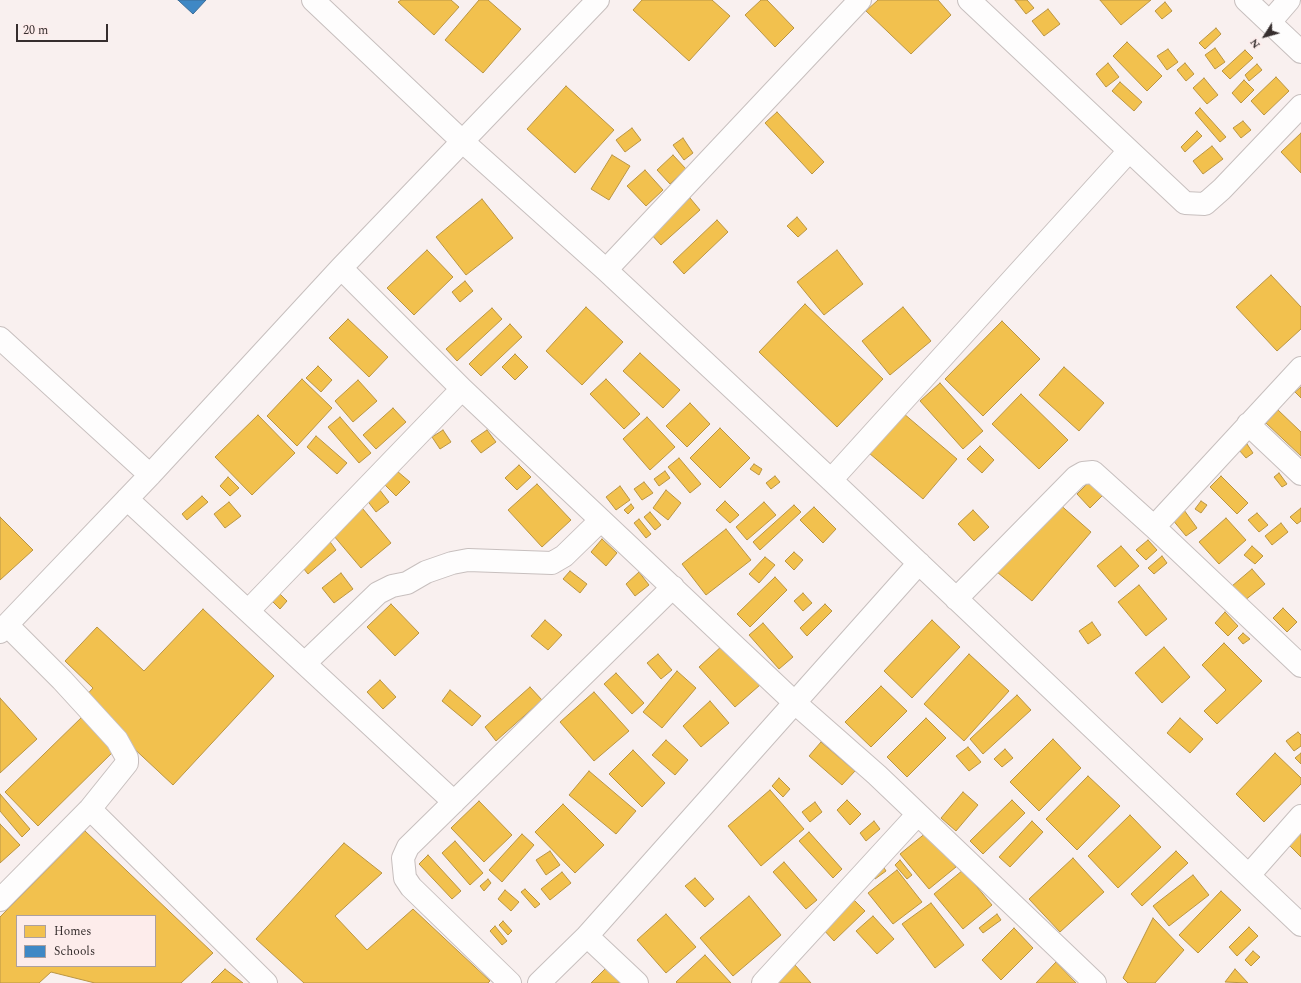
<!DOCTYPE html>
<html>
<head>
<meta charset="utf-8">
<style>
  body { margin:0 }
  #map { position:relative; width:1301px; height:983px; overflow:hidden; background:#f9f0ef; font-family:Spectral,serif }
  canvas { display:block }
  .legend { position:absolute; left:16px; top:915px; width:140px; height:52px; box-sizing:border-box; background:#fdeceb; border:1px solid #ada09f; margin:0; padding:5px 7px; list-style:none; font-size:12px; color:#362e2e }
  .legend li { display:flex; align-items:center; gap:8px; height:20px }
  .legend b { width:20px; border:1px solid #ada09f }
  .north { position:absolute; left:1245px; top:16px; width:40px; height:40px; -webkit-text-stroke:3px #fdeceb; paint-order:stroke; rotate:233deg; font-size:11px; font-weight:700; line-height:16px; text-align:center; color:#362e2e }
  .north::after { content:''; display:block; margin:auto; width:14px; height:18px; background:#362e2e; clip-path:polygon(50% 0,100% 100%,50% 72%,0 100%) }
  .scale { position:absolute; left:16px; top:24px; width:92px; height:18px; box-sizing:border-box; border:2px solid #362e2e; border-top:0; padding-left:5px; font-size:12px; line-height:14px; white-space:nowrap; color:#362e2e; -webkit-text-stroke:3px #fdeceb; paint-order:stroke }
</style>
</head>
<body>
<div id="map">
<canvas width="1301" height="983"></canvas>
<ul class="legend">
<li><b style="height:11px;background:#f2c14e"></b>Homes</li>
<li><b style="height:11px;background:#3f88c5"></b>Schools</li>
</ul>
<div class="north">N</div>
<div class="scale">20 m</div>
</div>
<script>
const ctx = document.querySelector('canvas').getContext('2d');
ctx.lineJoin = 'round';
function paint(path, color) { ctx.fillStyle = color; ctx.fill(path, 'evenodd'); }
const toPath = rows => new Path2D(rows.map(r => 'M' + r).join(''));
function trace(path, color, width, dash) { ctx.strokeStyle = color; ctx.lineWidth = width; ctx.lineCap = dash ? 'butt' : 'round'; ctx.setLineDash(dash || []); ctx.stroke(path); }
const homes = toPath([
  [401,0,451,0,459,7,434,35,398,2,401,0],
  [479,0,488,0,521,29,483,73,445,40,479,0],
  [642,0,712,0,730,16,689,61,633,10,642,0],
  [761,0,767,0,794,28,775,47,745,15,761,0],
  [878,0,938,0,951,15,911,54,866,11,878,0],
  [1015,0,1027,0,1034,8,1026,14,1015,0],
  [1100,0,1151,0,1121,25,1100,0],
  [1165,2,1172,11,1162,19,1155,11,1165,2],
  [1048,9,1060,24,1044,36,1032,21,1048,9],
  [1216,28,1221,34,1205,49,1199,43,1216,28],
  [1127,42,1162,76,1147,91,1113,56,1127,42],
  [1215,48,1225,62,1215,69,1205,55,1215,48],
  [1168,49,1178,62,1167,70,1157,56,1168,49],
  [1245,50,1253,58,1230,79,1222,71,1245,50],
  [1108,63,1119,77,1106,87,1096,74,1108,63],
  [1185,63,1194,74,1186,81,1177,70,1185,63],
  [1257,64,1262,70,1249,81,1245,75,1257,64],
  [1276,77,1289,91,1264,115,1251,101,1276,77],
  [1204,78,1218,95,1207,104,1193,88,1204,78],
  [1244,80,1254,90,1241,103,1232,93,1244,80],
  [1120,82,1142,102,1134,111,1112,91,1120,82],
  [566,86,614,130,575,173,527,129,566,86],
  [1200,108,1226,137,1220,142,1195,113,1200,108],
  [777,112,824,162,812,174,765,123,777,112],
  [1243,121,1251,130,1241,138,1233,128,1243,121],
  [632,128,641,140,625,152,616,140,632,128],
  [1197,131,1202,136,1185,152,1181,147,1197,131],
  [1301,133,1301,173,1281,152,1301,133],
  [683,138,693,153,684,160,673,145,683,138],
  [1212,146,1223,159,1203,174,1193,161,1212,146],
  [612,155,630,166,609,200,591,189,612,155],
  [673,155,686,169,670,184,657,170,673,155],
  [645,170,663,190,646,206,627,186,645,170],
  [690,198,700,210,661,245,650,233,690,198],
  [482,199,513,238,466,275,436,237,482,199],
  [797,217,807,229,798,237,787,226,797,217],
  [717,220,728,232,684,274,673,262,717,220],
  [427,250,453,277,414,315,387,288,427,250],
  [837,250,863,284,824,315,797,282,837,250],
  [1271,275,1301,307,1301,329,1277,351,1236,307,1271,275],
  [465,281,473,291,460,302,452,292,465,281],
  [805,304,883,379,837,427,759,352,805,304],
  [586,307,623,342,582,385,546,351,586,307],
  [903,307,931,341,890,375,862,341,903,307],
  [492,308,502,319,457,361,446,349,492,308],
  [348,319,388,357,369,377,329,338,348,319],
  [1002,321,1040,359,983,416,945,379,1002,321],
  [510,324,522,337,481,376,469,364,510,324],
  [640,353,680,390,663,408,623,371,640,353],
  [515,354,528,367,515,380,502,367,515,354],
  [318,366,332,380,321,392,306,378,318,366],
  [1064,367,1104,403,1079,431,1039,395,1064,367],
  [302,379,332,408,297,446,267,416,302,379],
  [606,379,640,414,624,429,590,394,606,379],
  [358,380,377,401,353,422,335,401,358,380],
  [940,383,983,431,963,449,920,401,940,383],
  [1301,387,1301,398,1295,392,1301,387],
  [1021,394,1068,440,1039,469,992,424,1021,394],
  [690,403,710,424,687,447,666,426,690,403],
  [393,408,406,422,376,449,363,435,393,408],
  [1278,410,1301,432,1301,456,1266,423,1278,410],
  [903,413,957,459,923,499,869,453,903,413],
  [258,415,295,453,252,495,215,457,258,415],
  [340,417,371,453,359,463,328,427,340,417],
  [647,417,675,447,650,470,623,439,647,417],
  [720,428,750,458,720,488,690,458,720,428],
  [443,430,451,442,440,449,432,437,443,430],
  [487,430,496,442,481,453,471,441,487,430],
  [316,436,347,463,337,474,307,447,316,436],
  [1247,444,1253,453,1246,458,1239,450,1247,444],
  [980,446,994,460,982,473,967,459,980,446],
  [679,458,701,484,690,493,668,467,679,458],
  [754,464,762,469,759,475,750,469,754,464],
  [519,465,531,477,517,490,505,478,519,465],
  [397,471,410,482,396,496,384,484,397,471],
  [665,471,670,478,659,486,654,479,665,471],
  [1279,473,1287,484,1282,487,1274,477,1279,473],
  [775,476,780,482,771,489,766,483,775,476],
  [1221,476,1248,503,1237,514,1210,487,1221,476],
  [228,477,239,488,230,496,220,486,228,477],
  [1091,480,1105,493,1090,508,1077,494,1091,480],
  [644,482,653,493,642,500,634,489,644,482],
  [537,484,571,520,542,547,508,510,537,484],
  [620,486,630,500,616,510,606,497,620,486],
  [379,489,389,502,376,512,366,499,379,489],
  [666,490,681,503,668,520,653,508,666,490],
  [202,496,208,502,187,520,182,514,202,496],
  [725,501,739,515,730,523,716,510,725,501],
  [1201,501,1207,505,1201,513,1195,509,1201,501],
  [229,502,241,516,225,528,214,514,229,502],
  [764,502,776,515,747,540,736,527,764,502],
  [1057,502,1091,532,1032,601,997,572,1057,502],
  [358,503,391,543,361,568,328,529,358,503],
  [631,504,634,508,628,514,624,510,631,504],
  [794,505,801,512,760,550,753,542,794,505],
  [814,507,836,529,823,543,800,520,814,507],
  [1301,508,1301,521,1297,524,1290,517,1301,508],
  [973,510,989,527,974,541,958,524,973,510],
  [1184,510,1197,528,1186,536,1172,519,1184,510],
  [650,512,661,525,655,530,644,517,650,512],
  [1257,513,1268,525,1259,532,1248,520,1257,513],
  [0,517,33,550,0,580,0,517],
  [1226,518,1246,540,1219,564,1199,542,1226,518],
  [639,519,651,534,646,538,634,523,639,519],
  [1281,523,1288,532,1272,545,1265,536,1281,523],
  [726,529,751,560,706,595,682,564,726,529],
  [328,539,336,550,308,574,299,563,328,539],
  [602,539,617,553,606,566,591,552,602,539],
  [1148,540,1157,550,1146,560,1136,550,1148,540],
  [1121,546,1139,566,1115,587,1097,566,1121,546],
  [1252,546,1263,556,1255,564,1244,555,1252,546],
  [794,552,803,560,794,570,785,561,794,552],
  [1162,556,1167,563,1154,574,1148,568,1162,556],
  [765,557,775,565,759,583,749,574,765,557],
  [1252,569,1265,584,1244,601,1232,586,1252,569],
  [570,571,587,584,580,593,563,579,570,571],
  [639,572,649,585,635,596,626,584,639,572],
  [341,573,353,589,334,603,322,588,341,573],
  [775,577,787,590,750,627,737,614,775,577],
  [1139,585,1167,619,1146,636,1118,602,1139,585],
  [277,591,287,601,280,609,270,599,277,591],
  [803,593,812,603,803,611,794,601,803,593],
  [391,604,419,633,395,656,367,627,391,604],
  [825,604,832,611,807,636,800,628,825,604],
  [1283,608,1297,622,1287,632,1273,618,1283,608],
  [203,609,274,676,173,785,82,700,93,688,65,661,97,627,144,671,203,609],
  [1225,612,1238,626,1228,636,1215,623,1225,612],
  [545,620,562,635,548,650,531,636,545,620],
  [932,620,960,647,912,698,884,671,932,620],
  [1092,622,1101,635,1088,644,1079,631,1092,622],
  [763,623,793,657,779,669,749,635,763,623],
  [1243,633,1250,639,1243,644,1238,638,1243,633],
  [1224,643,1262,681,1217,724,1204,711,1226,690,1202,665,1224,643],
  [723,645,760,685,735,707,699,667,723,645],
  [1164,647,1190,677,1162,703,1135,673,1164,647],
  [658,654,672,670,661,679,647,663,658,654],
  [969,654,1009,691,964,741,924,704,969,654],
  [677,671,696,688,662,728,643,712,677,671],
  [616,673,644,703,632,714,604,684,616,673],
  [380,680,396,697,383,709,367,692,380,680],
  [881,686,907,711,871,747,845,722,881,686],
  [530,687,542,700,496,741,485,727,530,687],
  [450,690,481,716,472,726,442,701,450,690],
  [594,692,629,731,594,761,560,722,594,692],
  [1017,695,1031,710,983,754,970,739,1017,695],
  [0,698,37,739,0,773,0,698],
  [710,701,729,723,701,747,683,726,710,701],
  [83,716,116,749,38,826,5,792,83,716],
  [926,718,946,738,907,777,887,757,926,718],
  [1180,718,1203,739,1190,753,1167,733,1180,718],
  [1298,732,1301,735,1301,746,1294,751,1286,741,1298,732],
  [1053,739,1081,768,1039,811,1010,782,1053,739],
  [666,740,688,760,675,775,652,755,666,740],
  [821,742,855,771,842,785,809,756,821,742],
  [968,747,981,762,969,771,956,756,968,747],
  [1005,749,1013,758,1002,767,994,759,1005,749],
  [633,750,665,783,642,807,609,774,633,750],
  [1275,753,1301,778,1301,784,1264,822,1236,794,1275,753],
  [1301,753,1301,764,1295,758,1301,753],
  [589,771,636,811,616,834,569,795,589,771],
  [1088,776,1120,806,1077,850,1046,819,1088,776],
  [779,778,790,789,783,797,772,786,779,778],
  [770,790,804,829,761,866,728,826,770,790],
  [963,792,978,805,956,831,941,818,963,792],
  [0,794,30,829,22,837,0,811,0,794],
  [847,800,861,814,850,825,837,810,847,800],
  [1012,800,1025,813,983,854,970,841,1012,800],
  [479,801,512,835,484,862,451,828,479,801],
  [815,802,822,812,810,822,802,812,815,802],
  [563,804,604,845,575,873,535,832,563,804],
  [1130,815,1161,847,1118,888,1088,856,1130,815],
  [874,821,880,829,866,841,860,833,874,821],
  [1032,821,1043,832,1010,867,999,857,1032,821],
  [0,824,20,845,0,863,0,824],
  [1301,826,1301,857,1286,842,1301,826],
  [85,831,213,953,181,983,95,983,51,972,39,983,0,983,0,917,85,831],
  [17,916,155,916,155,966,17,966,17,916],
  [809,832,842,869,833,878,799,841,809,832],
  [927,832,956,867,929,889,900,854,927,832],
  [522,834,534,845,502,882,489,870,522,834],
  [455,841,483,873,470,885,442,853,455,841],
  [344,843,382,873,335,916,367,950,413,909,490,981,488,983,304,983,256,939,344,843],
  [550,851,560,865,546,875,536,860,550,851],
  [1176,851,1188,863,1142,906,1131,894,1176,851],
  [428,855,461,891,452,899,419,864,428,855],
  [1073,858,1104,892,1060,932,1029,899,1073,858],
  [900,860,912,875,907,879,895,865,900,860],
  [784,862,817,900,806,909,773,872,784,862],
  [881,863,886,871,875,879,870,871,881,863],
  [897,870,922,902,893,924,868,893,897,870],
  [963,870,992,905,963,929,934,894,963,870],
  [562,872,571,883,550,900,541,889,562,872],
  [1193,875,1209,895,1169,926,1153,906,1193,875],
  [695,878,714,899,705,907,685,886,695,878],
  [488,879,491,883,484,891,480,886,488,879],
  [525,889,540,904,535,908,521,892,525,889],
  [505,890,519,902,511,911,498,899,505,890],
  [1221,891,1241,910,1198,953,1179,935,1221,891],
  [749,896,781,935,733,976,700,938,749,896],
  [851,897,865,911,834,941,821,927,851,897],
  [931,903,964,945,935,968,902,924,931,903],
  [666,914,696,947,666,973,637,940,666,914],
  [997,914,1001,920,983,933,979,928,997,914],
  [873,916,894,939,877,954,856,931,873,916],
  [1153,918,1184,950,1155,983,1128,983,1123,978,1153,918],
  [503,921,512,931,508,935,499,925,503,921],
  [495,926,507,941,502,945,490,931,495,926],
  [1249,927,1258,936,1237,956,1229,947,1249,927],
  [1014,928,1033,948,1001,980,982,960,1014,928],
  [1253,951,1260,957,1251,966,1245,960,1253,951],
  [705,955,731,983,677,983,676,982,705,955],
  [1056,962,1076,983,1036,983,1056,962],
  [795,965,811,983,774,983,795,965],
  [606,968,622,983,591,983,606,968],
  [225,969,243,983,211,983,225,969],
  [1235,969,1248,983,1225,982,1235,969]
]);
paint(homes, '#f2c14e');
trace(homes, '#ba9544', 1);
const schools = toPath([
  [178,0,206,0,193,14,178,0]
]);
paint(schools, '#3f88c5');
trace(schools, '#3c6d98', 1);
const minor = toPath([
  [313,0,462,141,606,270,831,480,1301,925],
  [969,0,1185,203,1205,204,1222,189,1301,106],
  [1246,0,1301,52],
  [1270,22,1289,0],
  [341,268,462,389,794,702,877,775,1095,983],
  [606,270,860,0],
  [0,338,150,475],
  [1248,424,1301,474],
  [831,480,1129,151],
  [127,499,454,802],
  [1154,527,1301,368],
  [956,599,1076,477,1083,473,1093,472,1154,527,1301,666],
  [248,611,462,389],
  [0,632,150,475,341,268,598,0],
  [305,663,378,593,392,586,407,583,426,572,452,563,468,560,552,563,564,556,601,520],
  [90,809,266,983],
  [1249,875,1301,816],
  [0,900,90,809,127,763,127,758,117,740,62,680,7,625],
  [587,936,637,983],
  [510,983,411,887,405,878,403,858,408,847,673,587],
  [539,983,587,936,919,563],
  [763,983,918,814]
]);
trace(minor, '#c7bfbe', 24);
trace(minor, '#fefdfd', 22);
</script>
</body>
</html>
